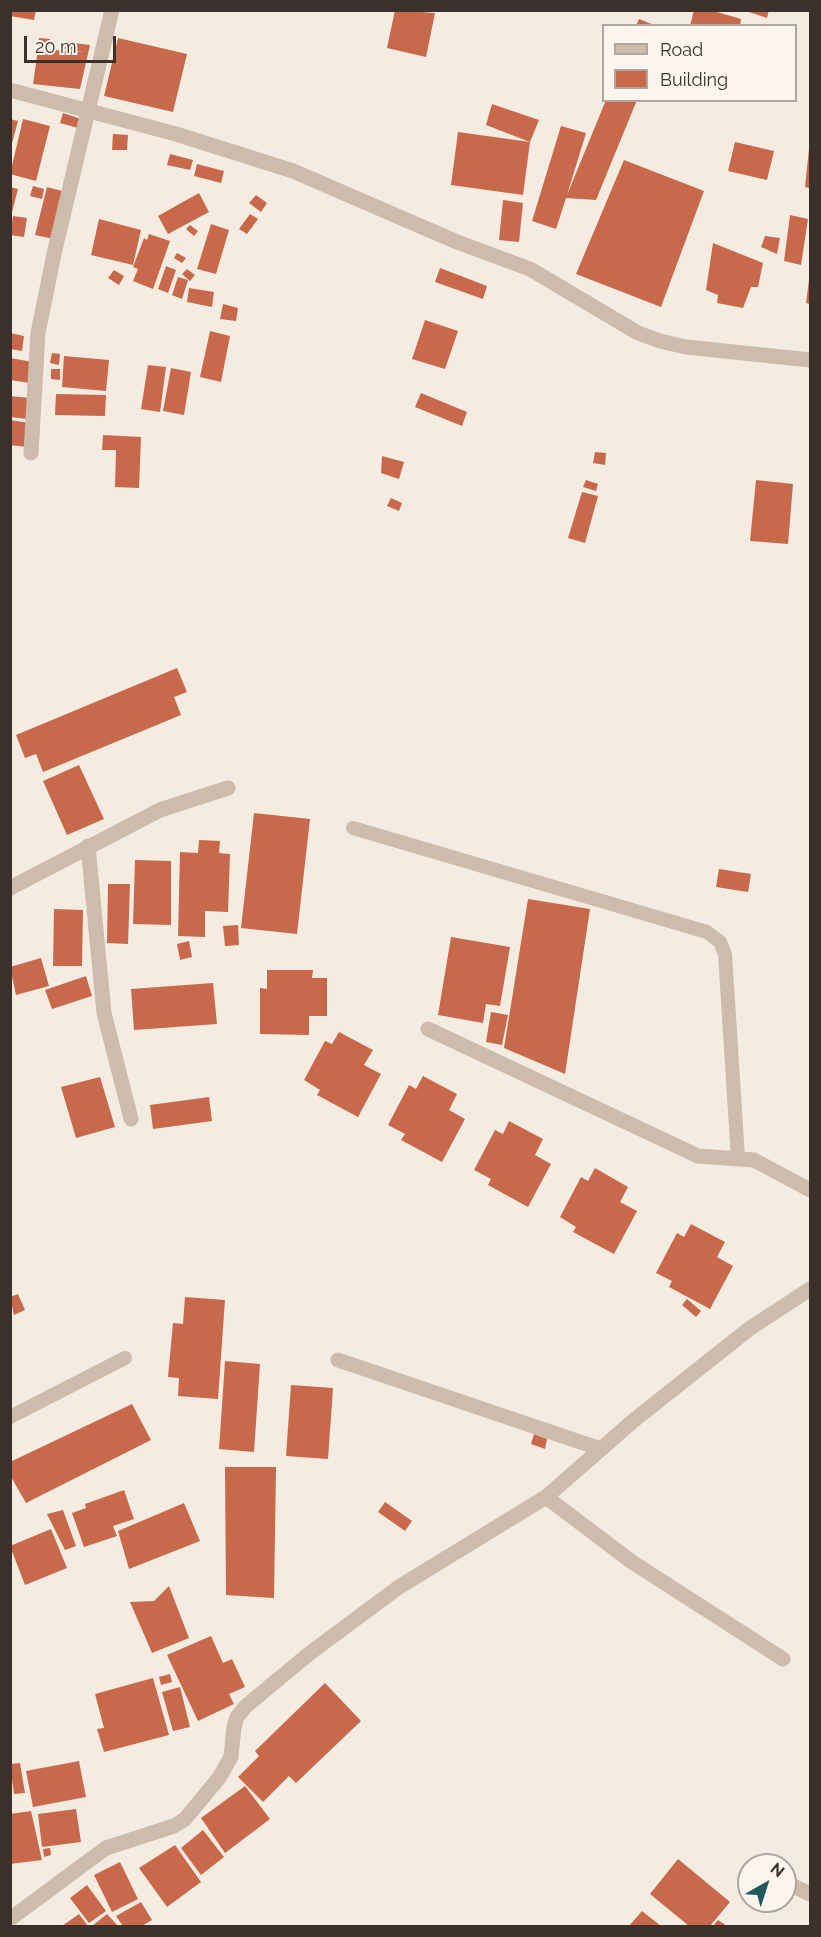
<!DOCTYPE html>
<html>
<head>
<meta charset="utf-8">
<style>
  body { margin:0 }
  #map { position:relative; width:821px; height:1937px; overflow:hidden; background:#f4ebe1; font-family:Raleway,sans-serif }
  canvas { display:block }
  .frame { position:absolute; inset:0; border:12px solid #3b302b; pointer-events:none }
  .legend { position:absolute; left:602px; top:24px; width:195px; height:78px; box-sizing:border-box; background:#fbf5ee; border:2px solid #aea6a0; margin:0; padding:8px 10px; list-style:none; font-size:18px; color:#3b302b }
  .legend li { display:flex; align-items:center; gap:12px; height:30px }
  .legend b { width:30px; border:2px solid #aea6a0 }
  .north { position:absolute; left:737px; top:1853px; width:60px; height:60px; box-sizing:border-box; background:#fbf5ee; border:2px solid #aea6a0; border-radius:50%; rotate:39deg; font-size:16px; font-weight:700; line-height:24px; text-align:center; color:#3b302b }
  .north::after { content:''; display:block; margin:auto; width:21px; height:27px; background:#1f5a5e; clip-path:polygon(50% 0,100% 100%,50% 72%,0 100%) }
  .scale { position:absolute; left:24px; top:36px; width:92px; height:27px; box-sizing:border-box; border:3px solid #3b302b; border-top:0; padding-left:8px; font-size:18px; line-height:21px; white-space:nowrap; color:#3b302b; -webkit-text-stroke:4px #fbf5ee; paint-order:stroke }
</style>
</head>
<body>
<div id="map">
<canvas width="821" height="1937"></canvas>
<div class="frame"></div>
<ul class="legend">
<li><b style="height:8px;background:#cdbbac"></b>Road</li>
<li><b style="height:16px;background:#c8694b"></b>Building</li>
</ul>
<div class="north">N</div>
<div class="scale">20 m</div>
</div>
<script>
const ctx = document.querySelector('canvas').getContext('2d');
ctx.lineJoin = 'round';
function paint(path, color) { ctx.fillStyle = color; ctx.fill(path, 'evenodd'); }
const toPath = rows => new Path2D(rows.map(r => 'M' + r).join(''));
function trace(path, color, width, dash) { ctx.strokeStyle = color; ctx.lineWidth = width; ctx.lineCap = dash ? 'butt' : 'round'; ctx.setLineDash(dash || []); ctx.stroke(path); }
paint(toPath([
  [10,10,36,10,34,20,10,16],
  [395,10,435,13,426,57,387,48],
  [694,10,710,10,741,19,740,26,690,26],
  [743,10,769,10,767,18],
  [639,19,654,25,654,26,636,26],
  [39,38,50,39,49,48,38,47],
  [118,38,187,54,173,112,104,96],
  [65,42,90,45,80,89,33,84,38,49,84,52,64,49],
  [606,100,637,100,596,200,566,198,556,229,532,221,561,126,586,133,567,195],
  [492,104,539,120,530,142,523,195,451,185,458,132,530,142,486,125],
  [63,113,81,119,78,128,60,123],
  [10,119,18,121,11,147,10,147],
  [23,119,50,126,36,181,10,174],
  [113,134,128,135,127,150,112,150],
  [735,142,774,151,767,180,728,171],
  [809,149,810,149,810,188,805,187],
  [170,154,193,160,190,170,167,165],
  [624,160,704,191,661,307,576,274],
  [197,164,224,171,221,183,194,176],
  [33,186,44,189,42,199,30,196],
  [10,187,18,189,11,216,10,216],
  [47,187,66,192,54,239,35,235],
  [199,193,209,212,168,234,158,216],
  [256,195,267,203,261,212,249,203],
  [503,200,523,203,519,242,499,240],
  [250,214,258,219,247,234,239,229],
  [790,215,808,219,801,265,784,261],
  [13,216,27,218,24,237,10,235],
  [99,219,141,230,133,265,91,255],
  [211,224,229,230,216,274,197,269],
  [190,225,198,231,194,236,186,229],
  [149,234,170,241,153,289,133,281,138,269,133,267,144,238,147,240],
  [765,236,780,238,777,254,761,247],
  [713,243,763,263,758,287,751,287,743,308,717,303,718,295,706,290],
  [177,253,186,258,182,263,174,258],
  [166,266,176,270,168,293,158,289],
  [440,268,487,286,483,299,435,282],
  [187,269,195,275,190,281,182,274],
  [114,270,124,276,119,285,108,278],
  [178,277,188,280,182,299,172,295],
  [809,280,810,280,810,304,806,303],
  [189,288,214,292,212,307,187,302],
  [223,304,238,308,236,321,220,319],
  [425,320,458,331,445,369,412,359],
  [210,331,230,336,221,382,200,377],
  [10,333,24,336,22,351,10,349],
  [52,353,60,354,59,365,50,363],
  [64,356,109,360,106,391,62,387],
  [10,358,33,362,30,383,10,380],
  [148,365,166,367,160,412,141,409],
  [171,368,191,372,184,415,163,411],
  [51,369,60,369,60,380,51,379],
  [421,393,467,412,462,426,415,407],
  [56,394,106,395,105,416,55,415],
  [10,396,30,398,28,419,10,417],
  [10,420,30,423,27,447,10,445],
  [103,435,141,437,139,488,115,487,116,450,102,450],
  [595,452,606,453,605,465,593,463],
  [382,456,404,462,399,479,381,473],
  [586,480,598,484,596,491,583,487],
  [756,480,793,484,788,544,750,541],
  [582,492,598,496,585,543,568,538],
  [391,498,402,503,399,511,387,506],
  [177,668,187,692,174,697,181,715,43,772,36,754,25,758,16,735],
  [79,765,104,819,67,835,43,781],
  [254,813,310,819,297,934,241,928],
  [199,840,220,841,219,853,230,854,228,912,205,911,205,937,178,936,180,852,198,853],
  [135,860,171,861,171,925,133,924],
  [719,869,751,874,748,892,716,887],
  [108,884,130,884,128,944,107,943],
  [528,899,590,909,565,1074,504,1048],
  [54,909,83,910,82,966,53,966],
  [238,925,239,945,225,946,223,926],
  [451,937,510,947,500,1006,486,1004,483,1023,438,1015],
  [189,941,192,957,180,960,177,944],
  [41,958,49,986,16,995,10,967],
  [267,970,313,970,312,978,327,978,327,1016,309,1016,309,1035,260,1034,260,988,267,989],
  [86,976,92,996,52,1009,45,990],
  [213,983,217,1024,134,1030,131,989],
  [491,1012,508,1015,502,1045,486,1042],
  [339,1032,373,1050,364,1065,381,1074,358,1117,317,1095,320,1090,304,1080,325,1041,332,1044],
  [423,1076,457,1094,449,1110,465,1119,442,1162,401,1140,405,1134,388,1125,409,1085,416,1089],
  [100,1077,115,1127,76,1138,61,1087],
  [209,1097,212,1121,153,1129,150,1105],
  [509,1121,543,1139,535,1155,551,1164,528,1207,488,1185,491,1179,474,1170,495,1130,503,1134],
  [595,1168,628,1187,620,1202,637,1211,614,1254,573,1232,576,1227,560,1217,581,1177,588,1181],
  [691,1224,725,1242,717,1257,733,1266,710,1309,669,1287,672,1281,656,1273,677,1233,684,1237],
  [18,1294,25,1310,14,1315,10,1297],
  [185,1297,225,1300,218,1399,178,1396,179,1378,168,1377,173,1323,183,1324],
  [687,1299,701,1311,696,1317,682,1305],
  [225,1361,260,1364,254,1452,219,1449],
  [291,1385,333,1388,328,1459,286,1456],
  [132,1404,151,1440,26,1503,10,1475,10,1462],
  [534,1434,547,1439,545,1449,531,1444],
  [225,1467,276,1467,274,1598,226,1595],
  [124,1490,134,1519,113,1526,117,1536,84,1547,72,1513,86,1508,85,1504],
  [385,1502,412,1521,405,1531,378,1512],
  [184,1503,200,1541,129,1569,118,1531],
  [63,1510,76,1546,65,1550,47,1514],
  [51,1529,67,1568,25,1585,10,1546],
  [169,1586,189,1638,152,1653,130,1602,154,1601],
  [211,1636,223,1663,232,1659,245,1687,229,1694,234,1704,198,1721,167,1655],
  [170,1674,172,1682,161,1685,159,1677],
  [153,1678,169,1735,104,1752,97,1729,104,1728,95,1694],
  [325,1683,361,1721,296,1783,289,1776,263,1802,238,1777,259,1756,255,1751],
  [180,1687,190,1727,173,1731,162,1692],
  [79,1761,86,1797,33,1807,26,1771],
  [20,1763,25,1793,14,1794,10,1764],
  [245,1786,270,1819,225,1853,201,1818],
  [76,1809,81,1842,42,1847,38,1814],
  [31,1811,42,1860,10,1864,10,1814],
  [203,1830,224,1857,201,1875,181,1848],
  [175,1845,201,1882,167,1907,139,1868],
  [50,1848,51,1855,44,1857,43,1849],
  [678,1859,730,1902,710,1926,689,1926,650,1894],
  [120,1862,138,1899,112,1912,94,1875],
  [87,1885,106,1911,89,1923,70,1898],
  [141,1902,152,1920,142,1926,123,1926,116,1916],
  [642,1911,661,1926,629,1926],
  [79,1914,88,1926,62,1926],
  [107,1914,118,1926,92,1926],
  [718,1920,727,1926,713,1926]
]), '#c8694b');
trace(toPath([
  [353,828,707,932,720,942,725,954,738,1158],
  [10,1417,125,1358]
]), '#cdbbac', 14);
trace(toPath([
  [10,90,176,134,293,171,457,242,530,269,638,333,660,341,686,347,810,360],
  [31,453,38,333,54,254,112,10],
  [88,846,104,1013,131,1119],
  [10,888,160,810,228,788],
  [428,1029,698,1156,754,1160,810,1190],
  [338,1360,601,1449],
  [546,1497,632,1562,783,1659],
  [785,1882,810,1894],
  [10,1919,106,1848,174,1826,185,1819,219,1778,231,1757,234,1727,237,1717,246,1706,310,1653,399,1587,546,1497,633,1421,749,1329,810,1289]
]), '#cdbbac', 15);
</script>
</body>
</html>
